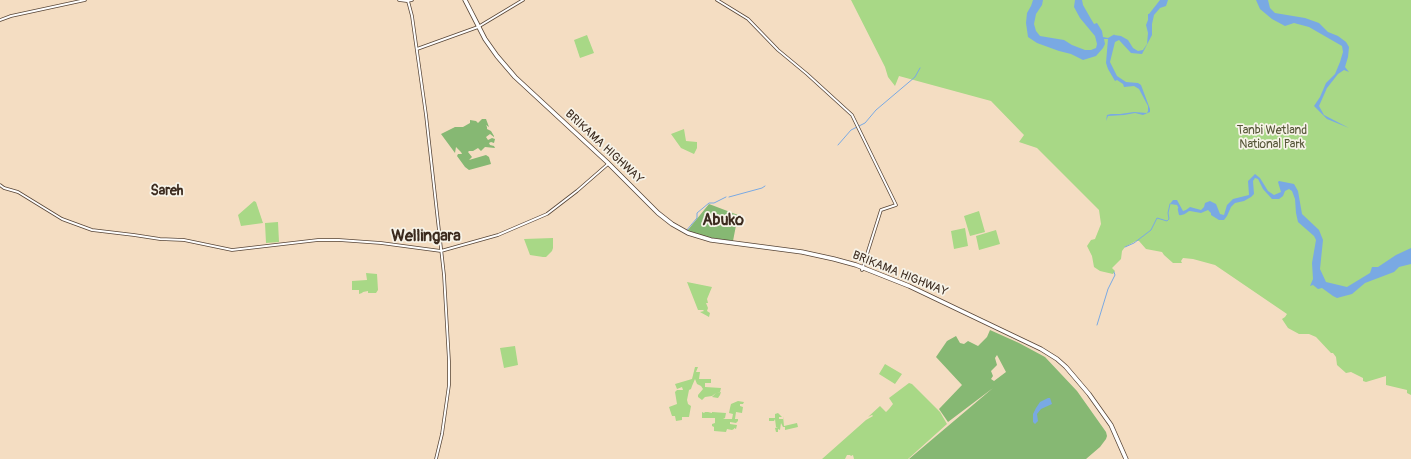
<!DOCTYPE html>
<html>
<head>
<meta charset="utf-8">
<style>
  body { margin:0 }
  canvas { display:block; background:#f4ddc2 }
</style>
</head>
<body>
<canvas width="1411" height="459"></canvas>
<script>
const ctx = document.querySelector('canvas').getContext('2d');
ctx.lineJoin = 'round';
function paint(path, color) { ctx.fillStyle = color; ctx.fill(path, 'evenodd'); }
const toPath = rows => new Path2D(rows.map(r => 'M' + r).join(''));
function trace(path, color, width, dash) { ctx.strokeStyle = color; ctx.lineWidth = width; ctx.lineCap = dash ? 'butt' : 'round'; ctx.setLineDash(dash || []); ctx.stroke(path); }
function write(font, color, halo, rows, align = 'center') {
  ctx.font = font + ' Pangolin,sans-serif'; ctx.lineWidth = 3.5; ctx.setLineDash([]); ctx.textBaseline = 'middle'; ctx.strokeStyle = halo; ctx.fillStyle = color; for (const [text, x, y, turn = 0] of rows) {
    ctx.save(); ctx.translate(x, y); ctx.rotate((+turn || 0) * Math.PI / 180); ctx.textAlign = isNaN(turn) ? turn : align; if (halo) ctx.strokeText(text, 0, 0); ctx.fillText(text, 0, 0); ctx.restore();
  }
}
paint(toPath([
  [851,0,1411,0,1411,395,1407,393,1407,390,1386,385,1386,376,1366,382,1363,381,1363,378,1351,372,1346,373,1337,365,1336,357,1333,353,1331,353,1316,337,1309,334,1299,334,1288,328,1282,319,1285,317,1287,314,1215,265,1193,259,1183,258,1181,261,1182,263,1173,263,1164,255,1162,252,1146,249,1139,241,1136,241,1125,247,1122,251,1121,259,1112,268,1115,271,1113,274,1100,271,1094,267,1092,256,1087,246,1091,240,1095,239,1101,224,1099,210,1037,148,1019,142,1024,135,991,101,899,76,895,86,888,77,885,67],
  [587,35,594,53,580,58,574,40],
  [684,129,686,141,697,142,697,148,694,154,681,148,671,134],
  [254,201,256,202,263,223,241,226,238,215],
  [979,211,985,232,970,236,964,216],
  [278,222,279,242,266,243,265,223],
  [965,228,968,246,954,249,951,231],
  [996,230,1000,244,979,250,976,236],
  [553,238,553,248,552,251,546,257,543,257,530,255,524,239],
  [366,273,377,274,378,290,376,293,368,293,368,291,363,292,362,293,359,294,359,290,352,290,352,281,367,280],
  [687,282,712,287,707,299,708,303,706,303,708,308,707,311,710,313,709,317,700,312,704,311,703,310,698,310],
  [515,346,518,365,504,368,500,348],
  [885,364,902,374,895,384,879,374],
  [695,367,698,367,696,372,700,372,699,379,711,379,711,383,705,383,705,387,721,388,720,392,717,393,721,392,720,395,718,398,712,397,716,393,712,396,705,397,702,400,698,397,698,395,703,389,701,386,697,384,695,379,692,386,691,389,689,390,687,400,688,404,691,406,689,417,682,417,682,420,676,421,675,416,672,416,669,407,677,404,675,392,677,390,683,390,682,387,677,389,675,384,692,379],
  [909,383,912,384,940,412,947,424,908,459,854,459,853,455,851,456,850,455,847,455,845,459,822,459,866,420,873,416,872,415,868,417,880,406,886,412,889,409,893,404,889,398],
  [738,401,744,402,743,404,740,404,740,406,743,407,742,413,736,412,735,419,738,419,738,421,736,423,730,422,730,424,737,425,736,429,734,428,734,429,732,430,727,429,726,432,714,431,714,427,712,426,712,424,715,423,715,418,702,418,702,412,704,413,705,412,708,412,712,413,712,412,726,413,725,418,723,419,732,419,733,414,729,413,730,408,731,404],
  [778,413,782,417,779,417,779,419,783,419,783,416,784,426,797,423,798,427,785,430,785,427,783,427,781,423,780,430,778,429,778,432,776,432,775,428,778,427,776,427,775,419,774,421,769,421,769,418,775,418,775,414]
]), '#a8d886');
paint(toPath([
  [482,119,486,119,489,127,486,125,487,127,487,129,491,131,494,136,494,137,490,134,486,137,488,140,492,138,495,139,494,143,491,142,489,143,490,145,494,146,495,148,485,147,481,151,478,148,473,151,469,151,468,152,472,157,469,160,486,155,489,157,491,164,469,170,465,167,457,156,458,154,462,154,461,152,456,147,455,153,441,134,455,127,463,127,470,123,470,120,476,121,478,123],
  [709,204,738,215,733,241,706,237,687,231],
  [990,330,1019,343,1045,357,1077,391,1106,432,1107,436,1106,439,1100,447,1086,459,909,459,993,388,948,422,939,409,962,385,936,357,947,341,956,336,960,343,964,344,968,341,978,346,987,337],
  [997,355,1006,372,994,381,991,379,993,376,991,371,997,365,995,358]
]), '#86b873');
paint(toPath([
  [1033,0,1043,0,1042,5,1036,14,1034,24,1036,31,1040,36,1064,40,1072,45,1085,50,1091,50,1096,48,1097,44,1095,36,1080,18,1074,7,1075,0,1082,0,1083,5,1091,19,1094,24,1097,23,1102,31,1103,37,1108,38,1115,34,1114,35,1121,36,1128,40,1133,48,1138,51,1143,50,1147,44,1148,33,1146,25,1148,20,1148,14,1149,14,1160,0,1168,0,1166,6,1160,8,1154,15,1152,24,1152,35,1142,54,1131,53,1119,40,1115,42,1110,62,1117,76,1126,82,1138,83,1141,85,1150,109,1150,112,1143,115,1135,113,1124,115,1108,116,1106,121,1107,115,1111,114,1120,114,1134,112,1147,113,1148,111,1148,106,1139,89,1134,86,1124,87,1123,84,1117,80,1115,81,1108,69,1106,63,1108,39,1104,39,1105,44,1103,48,1096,56,1083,60,1071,54,1059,51,1037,43,1028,37,1026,23,1027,13,1031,6],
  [1256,0,1268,0,1270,8,1275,13,1305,18,1319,23,1328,32,1338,36,1346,42,1349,47,1348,57,1345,67,1349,72,1344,70,1338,74,1327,88,1319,106,1324,115,1349,128,1327,119,1314,106,1320,97,1326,83,1335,74,1340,62,1343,52,1342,46,1309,27,1294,23,1285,26,1272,19,1260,9],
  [1255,174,1260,178,1268,191,1274,195,1281,192,1278,182,1279,181,1294,184,1298,191,1302,214,1319,230,1323,240,1320,269,1326,282,1347,287,1370,273,1372,267,1378,267,1396,255,1411,248,1411,264,1399,267,1394,272,1365,283,1352,294,1337,298,1333,296,1322,288,1318,289,1313,285,1310,286,1313,279,1312,263,1316,240,1314,236,1298,222,1296,213,1295,199,1292,191,1289,189,1285,191,1283,196,1279,199,1272,199,1263,189,1258,179,1255,178,1253,181,1254,194,1251,197,1244,201,1235,203,1231,207,1227,216,1224,220,1219,220,1211,215,1211,213,1208,210,1201,213,1190,211,1181,213,1177,205,1170,204,1173,200,1177,200,1183,211,1186,210,1190,207,1201,210,1204,207,1205,203,1210,201,1216,204,1220,214,1224,215,1227,205,1233,199,1249,195,1248,181],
  [1048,398,1050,398,1052,404,1041,409,1037,414,1038,421,1035,424,1033,422,1033,414,1036,408,1040,402]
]), '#79a9e3');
trace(toPath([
  [838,145,851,130,865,123,876,110,915,77,920,68],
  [729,197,762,188,765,186],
  [686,231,697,218,697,213,709,203,714,203,726,197],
  [1125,247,1134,243,1151,230,1157,218,1167,221,1169,219,1168,213,1170,204],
  [1097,325,1108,289,1115,275,1114,272]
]), '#79a9e3', 1);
trace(toPath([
  [1179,209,1180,214,1184,213,1187,211]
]), '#79a9e3', 2.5);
const minor = toPath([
  [399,0,407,1,412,0],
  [717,0,748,19,778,50,807,74,852,115,896,205,881,210,862,270],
  [408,1,412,16,426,115,444,275,449,361,449,385,442,434,436,459],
  [0,20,11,16,85,0],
  [417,49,478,27,523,0],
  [0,185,4,188,18,192,62,219,92,230,134,235,160,239,184,240,232,250,318,240,339,240,381,243,441,251,498,235,547,214,577,191,608,164]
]);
const highway = toPath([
  [465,0,485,39,497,56,515,77,607,162,658,213,672,224,688,233,711,240,802,252,834,259,856,265,909,286,1041,349,1057,359,1066,367,1089,394,1111,425,1126,459]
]);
trace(minor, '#574537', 3.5);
trace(highway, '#574537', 5);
trace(minor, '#fff', 2);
trace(highway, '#fff', 3.5);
write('12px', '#565638', '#f7f3e8', [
  ["Tanbi Wetland",1272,131],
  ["National Park",1272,145]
]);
write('12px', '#3b2a1e', '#f7f3e8', [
  ["BRIKAMA HIGHWAY",604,147,43],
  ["BRIKAMA HIGHWAY",900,274,22]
]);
write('bold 14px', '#3b2a1e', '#f7f3e8', [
  ["Sareh",167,191]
]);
write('bold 16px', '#3b2a1e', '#f7f3e8', [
  ["Abuko",723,221],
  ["Wellingara",426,237]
]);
</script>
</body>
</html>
